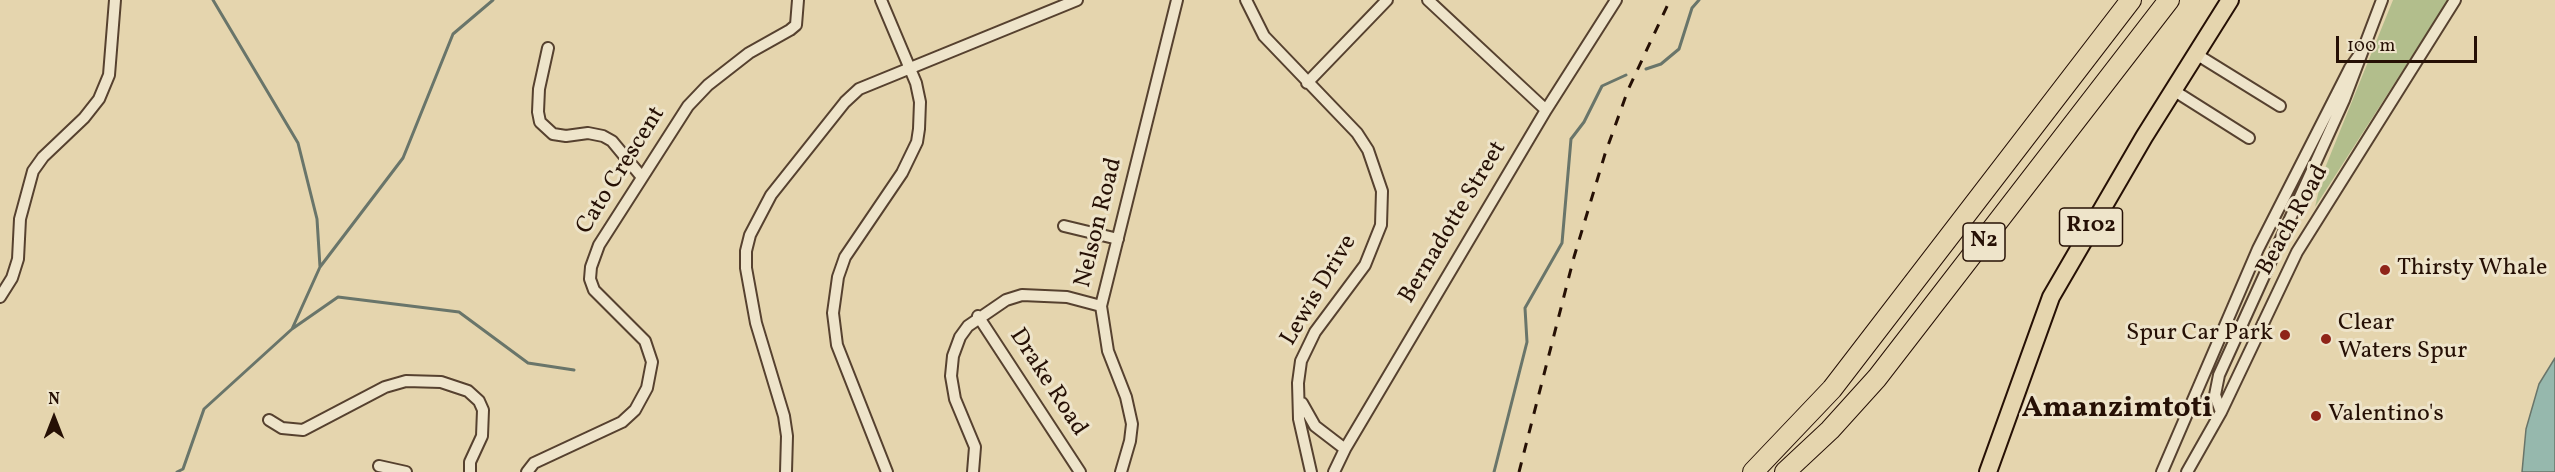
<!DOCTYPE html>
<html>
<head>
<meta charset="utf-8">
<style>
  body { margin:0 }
  #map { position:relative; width:2555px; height:472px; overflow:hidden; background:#e5d5ae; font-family:Vollkorn,serif }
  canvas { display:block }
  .north { position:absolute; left:24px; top:388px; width:60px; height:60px; -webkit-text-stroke:4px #eee4ca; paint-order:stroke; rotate:0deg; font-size:16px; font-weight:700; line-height:24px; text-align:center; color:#261005 }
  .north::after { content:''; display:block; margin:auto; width:21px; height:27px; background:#261005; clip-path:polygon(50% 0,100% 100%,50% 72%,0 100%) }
  .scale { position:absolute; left:2336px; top:36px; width:141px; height:27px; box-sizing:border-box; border:3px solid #261005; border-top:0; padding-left:8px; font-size:18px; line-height:21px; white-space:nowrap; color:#261005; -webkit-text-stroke:4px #eee4ca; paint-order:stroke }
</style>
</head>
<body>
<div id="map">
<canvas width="2555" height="472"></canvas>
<div class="north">N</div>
<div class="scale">100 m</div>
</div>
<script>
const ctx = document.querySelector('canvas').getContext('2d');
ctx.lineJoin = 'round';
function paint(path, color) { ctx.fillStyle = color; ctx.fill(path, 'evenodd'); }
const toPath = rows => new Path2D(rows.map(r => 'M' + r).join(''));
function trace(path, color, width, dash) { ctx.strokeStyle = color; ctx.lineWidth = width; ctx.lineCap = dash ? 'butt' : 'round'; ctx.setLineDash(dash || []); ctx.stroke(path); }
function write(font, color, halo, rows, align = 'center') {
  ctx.font = font + ' Vollkorn,serif'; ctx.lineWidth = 6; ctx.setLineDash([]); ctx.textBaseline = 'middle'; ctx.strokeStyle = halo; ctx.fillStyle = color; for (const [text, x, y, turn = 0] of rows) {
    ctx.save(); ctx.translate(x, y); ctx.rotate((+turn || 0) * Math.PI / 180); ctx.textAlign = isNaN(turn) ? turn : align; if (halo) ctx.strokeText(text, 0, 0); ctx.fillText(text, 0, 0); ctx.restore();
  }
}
paint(toPath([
  [2393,0,2448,0,2315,207,2323,173]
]), '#b2be8c');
const water = toPath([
  [2555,358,2555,472,2522,472,2526,429,2539,384,2555,358]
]);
paint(water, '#96b8ad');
trace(water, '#69756a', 1.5);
trace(toPath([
  [213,0,298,143,317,219,320,267],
  [1646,69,1661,64,1679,49,1692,8,1699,0],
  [292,329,338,297,459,312,528,363,574,370],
  [177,472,183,469,204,409,292,329,320,267,403,158,453,34,493,0],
  [1494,472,1527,342,1525,308,1562,243,1571,139,1584,122,1602,86,1626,75]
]), '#69756a', 3);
const street = toPath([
  [881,0,916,83,920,102,919,129,917,142,902,173,845,257,838,277,833,313,837,345,887,472],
  [1246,0,1264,36,1357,133,1368,150,1382,191,1381,225,1365,265,1315,332,1301,361,1298,383,1299,419,1311,472],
  [1428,0,1546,110],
  [548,48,539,89,538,112,540,122,553,134,566,136,588,133,603,136,612,141,641,176],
  [2196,54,2280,106],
  [1307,83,1387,0],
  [2173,90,2249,138],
  [1064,226,1118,239],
  [0,297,12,278,18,259,20,219,33,171,43,157,84,118,99,99,109,75,115,0],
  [978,316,1080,472],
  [1302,403,1315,426,1345,449],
  [2221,412,2215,395,2219,375,2344,100,2382,0],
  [269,420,282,428,303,430,385,387,406,381,441,382,468,391,479,401,483,410,482,436,470,462,470,472],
  [379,466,406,472],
  [527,472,534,463,622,422,635,410,647,388,652,362,645,341,594,290,590,279,591,267,599,245,688,106,708,85,749,53,790,30,796,25,798,0],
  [786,472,787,436,784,416,756,323,746,268,746,251,750,235,771,195,845,102,859,89,1077,0],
  [973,472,975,447,955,399,951,376,953,356,960,337,968,326,1006,300,1022,295,1067,297,1101,306],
  [1121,472,1130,441,1132,424,1126,397,1108,351,1101,306,1177,0],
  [1334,472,1345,449,1546,110,1616,0],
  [2162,472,2258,249,2350,68,2362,51],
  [2187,472,2221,412,2297,252,2455,0]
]);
const primary = toPath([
  [1988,472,2051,297,2144,137,2230,0]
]);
const highway = toPath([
  [1753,472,1832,389,2131,0],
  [1785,472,1830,430,1877,378,2169,0]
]);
trace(street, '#56412f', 14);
trace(primary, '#261005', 20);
trace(highway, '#261005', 22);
trace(street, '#eee4ca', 10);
trace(primary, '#e5d5ae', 16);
trace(highway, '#e5d5ae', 20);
trace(toPath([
  [1519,472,1574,257,1605,154,1628,90,1670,0]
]), '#261005', 3, [10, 10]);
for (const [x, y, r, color] of [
  [2385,270,6,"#8f2418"],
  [2285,335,6,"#8f2418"],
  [2326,339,6,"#8f2418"],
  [2316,416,6,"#8f2418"]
]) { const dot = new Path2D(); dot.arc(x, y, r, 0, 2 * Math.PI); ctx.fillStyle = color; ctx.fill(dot); trace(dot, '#eee4ca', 2); }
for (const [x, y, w] of [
  [2091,227,63],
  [1984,242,42]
]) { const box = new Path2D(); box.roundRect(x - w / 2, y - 19, w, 38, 4.5); ctx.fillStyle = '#eee4ca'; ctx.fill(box); trace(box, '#261005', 1.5); }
write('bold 22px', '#261005', null, [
  ["R102",2091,227],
  ["N2",1984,242]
]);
write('24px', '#261005', '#eee4ca', [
  ["Cato Crescent",622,171,-58],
  ["Beach Road",2294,221,-61],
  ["Nelson Road",1100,223,-76],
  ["Bernadotte Street",1454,223,-59],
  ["Lewis Drive",1320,291,-59],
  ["Drake Road",1047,383,57]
]);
write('24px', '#261005', '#eee4ca', [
  ["Thirsty Whale",2397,270],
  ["Clear",2338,325],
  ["Waters Spur",2338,353],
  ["Spur Car Park",2273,335,"right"],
  ["Valentino's",2328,416]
], 'left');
write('bold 30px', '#261005', '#eee4ca', [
  ["Amanzimtoti",2117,410]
]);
</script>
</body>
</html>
